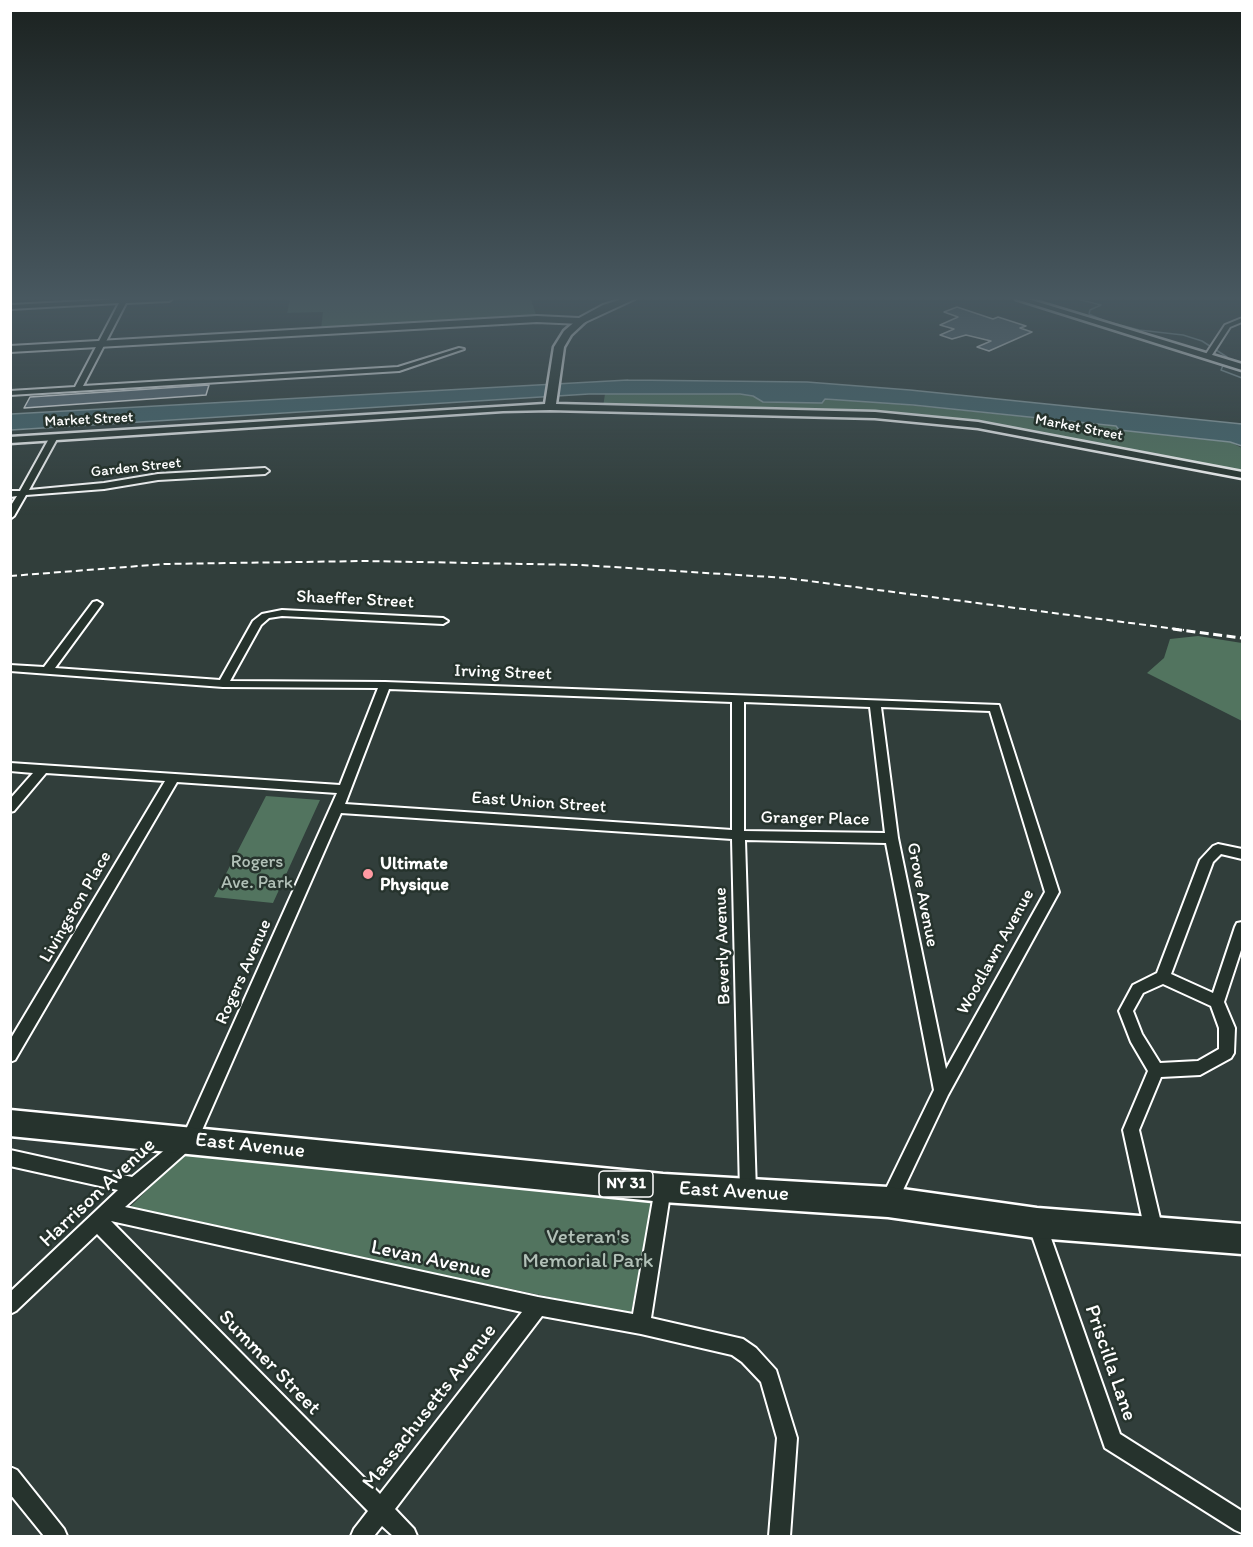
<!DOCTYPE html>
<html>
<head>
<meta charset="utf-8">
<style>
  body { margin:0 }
  #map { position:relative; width:1253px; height:1547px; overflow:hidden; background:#313e3b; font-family:Itim,sans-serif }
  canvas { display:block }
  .frame { position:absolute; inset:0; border:12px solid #fff; pointer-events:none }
</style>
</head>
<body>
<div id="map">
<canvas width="1253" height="1547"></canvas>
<div class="frame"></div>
</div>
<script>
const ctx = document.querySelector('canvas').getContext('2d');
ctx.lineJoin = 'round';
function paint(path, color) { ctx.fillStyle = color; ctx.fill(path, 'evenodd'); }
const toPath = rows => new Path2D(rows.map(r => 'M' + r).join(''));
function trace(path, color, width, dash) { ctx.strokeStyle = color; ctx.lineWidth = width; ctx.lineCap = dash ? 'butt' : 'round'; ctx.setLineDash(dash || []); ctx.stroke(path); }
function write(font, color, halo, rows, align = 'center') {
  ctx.font = font + ' Itim,sans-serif'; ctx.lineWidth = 5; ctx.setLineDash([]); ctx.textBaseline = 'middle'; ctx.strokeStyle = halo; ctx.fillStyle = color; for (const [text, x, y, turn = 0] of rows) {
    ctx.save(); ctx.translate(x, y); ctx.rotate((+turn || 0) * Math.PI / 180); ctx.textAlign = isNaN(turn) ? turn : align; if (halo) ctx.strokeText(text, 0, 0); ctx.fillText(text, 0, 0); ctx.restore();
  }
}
paint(toPath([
  [290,299,531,299,537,318,321,329,323,312,287,313],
  [605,394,740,394,753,396,763,402,825,399,869,401,1116,426,1119,430,1230,442,1242,448,1242,471,956,419,846,410,603,407],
  [1198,636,1242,643,1242,721,1147,673,1164,658,1170,639],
  [266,796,320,800,273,903,214,897],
  [184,1154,652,1202,631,1314,128,1209]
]), '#52745f');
const water = toPath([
  [628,380,807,382,910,390,1242,424,1242,446,1230,442,1119,430,1116,426,913,405,825,399,822,403,763,402,753,396,740,394,589,394,11,430,11,414,628,380]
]);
paint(water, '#44656b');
trace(water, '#8fa3a6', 1.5);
trace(toPath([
  [1077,299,1101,305,1090,310,1089,314,1105,321,1139,330,1183,335,1202,341,1227,357,1221,370,1242,378]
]), '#8fa3a6', 1.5);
const building = toPath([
  [957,307,993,319,998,317,1026,326,1020,328,1032,332,989,351,977,347,991,341,966,335,952,339,940,335,954,329,940,325,958,317,944,312,957,307],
  [209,385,206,395,24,408,30,397,209,385]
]);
paint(building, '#5c6c75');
trace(building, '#fff', 1.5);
const street = toPath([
  [122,299,172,299,169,301,126,303,83,386,398,367,459,348,464,349,399,371,10,395,10,391,75,387,119,303,10,309,10,305,122,299],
  [1242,318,1242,322,1230,327,1210,358,1206,358,1204,357,1225,325,1242,318],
  [51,435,58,437,29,490,104,483,158,474,265,468,269,471,265,474,158,480,104,489,26,495,14,516,10,519,10,507,17,496,10,497,10,491,20,491,51,435],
  [97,601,102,604,55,668,220,680,253,621,262,614,282,610,443,618,448,621,443,624,282,616,269,618,261,625,230,681,385,682,999,705,1059,892,948,1095,895,1207,889,1209,883,1207,880,1201,934,1090,886,843,745,840,756,1192,754,1198,748,1200,742,1198,740,1192,732,839,341,813,196,1144,125,1207,538,1297,633,1314,655,1188,657,1182,663,1180,669,1182,671,1188,651,1318,743,1339,756,1348,776,1370,797,1438,790,1536,769,1536,777,1438,761,1382,742,1362,732,1355,641,1334,542,1316,395,1509,414,1529,417,1536,393,1536,382,1526,374,1536,351,1536,354,1529,368,1511,97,1234,16,1311,10,1314,10,1292,118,1190,10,1166,10,1150,132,1177,184,1134,337,793,177,782,15,1060,10,1062,10,1040,165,781,46,773,14,811,10,812,10,799,33,773,10,771,10,763,340,785,378,688,223,687,10,671,10,665,44,667,93,602,97,601],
  [389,689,732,702,732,830,345,804,389,689],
  [744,702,870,707,885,833,744,831,744,702],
  [881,707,990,711,1045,892,946,1069,898,838,881,707],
  [111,1221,522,1312,380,1494,111,1221],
  [1218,844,1242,849,1242,859,1221,854,1213,862,1171,974,1213,993,1235,927,1237,923,1242,922,1242,947,1224,1002,1235,1028,1234,1053,1231,1058,1200,1075,1161,1077,1139,1130,1163,1231,1160,1237,1154,1240,1148,1237,1145,1231,1123,1130,1148,1071,1131,1042,1119,1011,1133,985,1157,973,1200,860,1213,846,1218,844],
  [1163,984,1211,1006,1219,1028,1219,1049,1198,1061,1160,1063,1142,1034,1133,1011,1143,993,1163,984],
  [1037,1215,1043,1218,1046,1224,1120,1434,1242,1511,1242,1533,1235,1530,1105,1448,1028,1224,1031,1218,1037,1215],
  [10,1467,17,1470,64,1529,67,1536,44,1536,10,1494,10,1467]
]);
const secondary = toPath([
  [1016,299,1028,299,1242,364,1242,370,1016,299],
  [578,319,586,321,571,335,564,347,556,404,875,412,978,422,1242,472,1242,478,978,428,875,418,550,410,503,411,10,443,10,437,545,404,554,347,564,331,578,319]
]);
const primary = toPath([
  [622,299,635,299,581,324,537,322,10,352,10,346,537,316,579,318,603,305,622,299]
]);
const highway = toPath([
  [10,1110,663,1174,888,1187,1037,1208,1242,1224,1242,1254,1037,1238,888,1217,663,1202,10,1136,10,1110]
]);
trace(street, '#fff', 4);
trace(secondary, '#fff', 5);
trace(primary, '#fff', 4);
trace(highway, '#fff', 5);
paint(street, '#26332d');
paint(secondary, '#26332d');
paint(primary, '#26332d');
paint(highway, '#26332d');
trace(toPath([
  [10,576,165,564,365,561,581,565,786,578,1184,630]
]), '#fff', 2, [7, 4]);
trace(toPath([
  [1173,629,1242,638]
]), '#fff', 3, [9, 4.5]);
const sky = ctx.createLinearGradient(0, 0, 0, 515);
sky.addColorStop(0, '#1b2220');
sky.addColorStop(0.58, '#485860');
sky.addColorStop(1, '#48586000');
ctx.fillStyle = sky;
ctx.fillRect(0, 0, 1253, 515);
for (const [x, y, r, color] of [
  [368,874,6,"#ff9aa2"]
]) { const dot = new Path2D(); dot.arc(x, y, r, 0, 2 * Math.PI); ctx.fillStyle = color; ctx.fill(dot); trace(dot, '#26332d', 2); }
write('15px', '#fff', '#26332d', [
  ["Market Street",89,420,-3],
  ["Market Street",1079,428,11],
  ["Garden Street",136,468,-6]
]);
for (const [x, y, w] of [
  [626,1184,54]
]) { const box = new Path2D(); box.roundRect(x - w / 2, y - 13, w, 26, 4.5); ctx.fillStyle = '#26332d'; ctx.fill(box); trace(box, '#fff', 1.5); }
write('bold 16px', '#fff', null, [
  ["NY 31",626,1184]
]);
write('18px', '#fff', '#26332d', [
  ["Shaeffer Street",355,600,3],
  ["Irving Street",503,673,2],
  ["East Union Street",539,803,4],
  ["Granger Place",815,819,1],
  ["Grove Avenue",922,895,79],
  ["Livingston Place",76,907,-60],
  ["Beverly Avenue",723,946,-92],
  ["Woodlawn Avenue",996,952,-61],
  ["Rogers Avenue",244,972,-66]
]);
write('18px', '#b1c0b7', '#26332d', [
  ["Rogers",257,862],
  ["Ave. Park",257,883]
]);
write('bold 18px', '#fff', '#26332d', [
  ["Ultimate",380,864],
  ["Physique",380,885]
], 'left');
write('21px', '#fff', '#26332d', [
  ["East Avenue",250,1146,6],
  ["East Avenue",734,1192,3],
  ["Harrison Avenue",98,1193,-43],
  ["Levan Avenue",431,1260,12],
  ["Summer Street",269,1363,46],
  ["Priscilla Lane",1110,1363,71],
  ["Massachusetts Avenue",430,1407,-52]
]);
write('21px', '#b1c0b7', '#26332d', [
  ["Veteran's",588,1238],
  ["Memorial Park",588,1262]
]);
</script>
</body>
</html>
